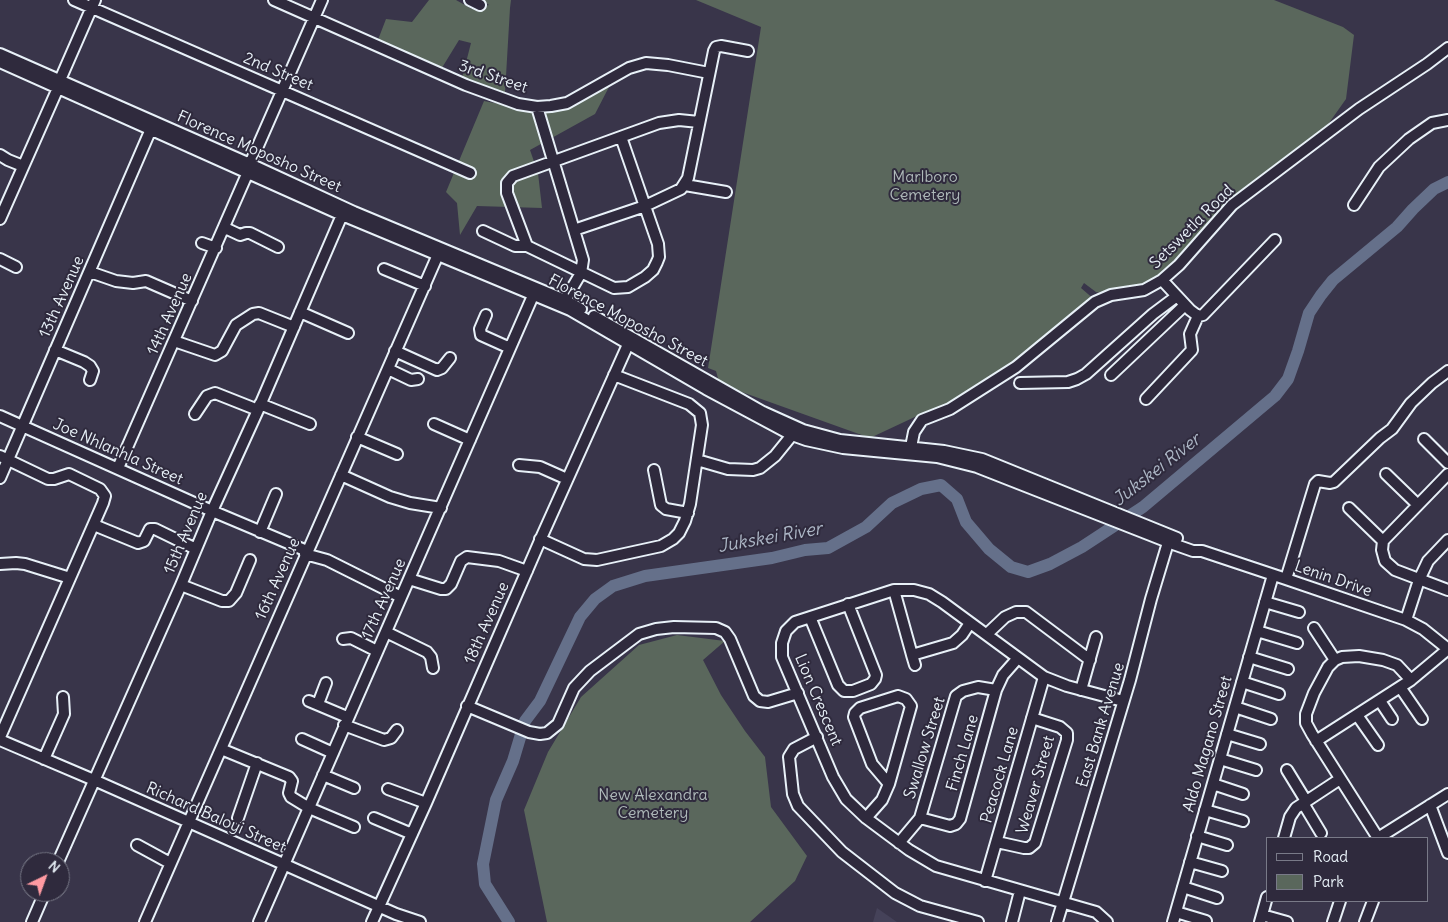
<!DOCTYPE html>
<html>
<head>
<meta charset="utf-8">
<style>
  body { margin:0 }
  #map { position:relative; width:1448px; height:922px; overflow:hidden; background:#39354a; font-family:Delius,sans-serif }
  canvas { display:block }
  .legend { position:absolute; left:1266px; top:837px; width:162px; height:65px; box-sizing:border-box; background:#2f2a3d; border:1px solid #797a88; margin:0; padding:6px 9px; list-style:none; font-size:15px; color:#e8f1f8 }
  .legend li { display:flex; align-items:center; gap:10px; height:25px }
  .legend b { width:25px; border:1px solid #797a88 }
  .north { position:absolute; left:20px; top:852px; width:50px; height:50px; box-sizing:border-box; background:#2f2a3d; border:1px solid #797a88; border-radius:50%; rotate:42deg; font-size:14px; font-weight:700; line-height:20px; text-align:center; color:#e8f1f8 }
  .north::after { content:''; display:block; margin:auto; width:18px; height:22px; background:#ff9aa2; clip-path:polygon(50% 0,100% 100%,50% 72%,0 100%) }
</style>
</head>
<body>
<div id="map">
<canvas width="1448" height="922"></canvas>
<ul class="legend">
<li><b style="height:6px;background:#2f2a3d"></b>Road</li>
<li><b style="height:14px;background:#5a675c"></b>Park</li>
</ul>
<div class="north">N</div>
</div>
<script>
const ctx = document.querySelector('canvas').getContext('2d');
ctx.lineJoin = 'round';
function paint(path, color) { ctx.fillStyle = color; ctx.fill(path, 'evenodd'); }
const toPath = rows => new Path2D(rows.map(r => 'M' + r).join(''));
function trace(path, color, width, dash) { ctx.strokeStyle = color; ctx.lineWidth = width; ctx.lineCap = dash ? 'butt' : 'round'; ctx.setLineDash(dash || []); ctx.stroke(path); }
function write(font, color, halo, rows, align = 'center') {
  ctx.font = font + ' Delius,sans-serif'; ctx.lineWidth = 4; ctx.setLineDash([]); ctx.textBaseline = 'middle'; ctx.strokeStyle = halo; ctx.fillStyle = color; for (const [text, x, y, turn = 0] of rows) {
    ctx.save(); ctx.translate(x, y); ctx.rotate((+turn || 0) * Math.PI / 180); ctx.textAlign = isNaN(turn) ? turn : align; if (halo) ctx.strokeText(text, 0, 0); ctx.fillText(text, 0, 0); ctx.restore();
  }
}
paint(toPath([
  [877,908,897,922,873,922]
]), '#454259');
paint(toPath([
  [429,0,456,0,472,9,489,5,482,0,511,0,510,8,505,93,462,78,471,43,459,40,440,71,376,45,386,19,412,22],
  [696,0,1274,0,1343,27,1354,35,1346,99,1324,130,1230,205,1170,272,1147,289,1106,294,1096,292,1084,283,1081,288,1095,300,1035,349,951,405,919,415,870,438,725,386,719,382,716,371,708,368,761,27],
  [610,85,595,114,530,150,538,173,542,208,477,206,460,235,457,203,446,192,484,101,521,108,568,106],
  [677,635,725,641,703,660,721,695,745,731,765,757,771,807,807,856,795,881,750,922,547,922,524,810,548,752,581,697,639,645]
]), '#5a675c');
trace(toPath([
  [509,922,485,884,483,864,496,800,513,761,525,721,540,701,580,617,595,599,613,586,645,576,772,558,805,550,828,548,866,527,892,503,921,489,941,485,957,499,966,522,989,549,1011,567,1028,572,1050,564,1082,547,1143,507,1275,396,1288,379,1298,351,1309,313,1321,295,1333,280,1397,227,1413,209,1434,189,1448,182]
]), '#65708a', 12);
const minor = toPath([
  [74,0,470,173],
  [274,0,466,85,518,104,537,107,551,106,567,103,629,68,646,63,668,65,709,73],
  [470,0,480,5],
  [0,54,250,164,354,212,565,300,581,309],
  [0,62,342,215,570,310,706,389,792,435,806,440,843,448,937,457,977,467,1176,545,1193,551,1202,551,1286,579,1406,620,1423,629,1448,649],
  [60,80,95,0],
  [537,107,583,260,581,273,565,300],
  [0,155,8,160,23,166],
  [250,164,322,0],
  [685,185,726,192],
  [1354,205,1379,167,1409,139,1432,123,1448,120],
  [0,219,58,88],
  [225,228,240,235,246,233,250,233,278,247],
  [574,230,645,206,681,189,688,178,714,51,716,47,721,46,748,51],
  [483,231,515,246,527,246,614,288,628,287,645,277,653,270,657,262,659,257,658,244,621,137],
  [202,243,216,248],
  [527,246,507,193,507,183,513,176,659,123,679,120,699,122],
  [0,259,16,267],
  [384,269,425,286],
  [90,272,116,281,133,283,146,281,192,301],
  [1162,280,1190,310,1198,316,1203,315,1275,240],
  [300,312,348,333],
  [486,315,480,329,481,335,510,348],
  [594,316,763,412,803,430,840,440,944,451,982,459,1177,538],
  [174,341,215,355,222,351,236,325,253,314,259,313,294,327],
  [55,350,84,362,90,366,93,371,90,380],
  [395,351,437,370,442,368,450,358],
  [388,369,411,380,418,379],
  [1111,375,1185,305],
  [1020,383,1068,382,1077,379,1086,374,1153,314,1177,296],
  [1146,399,1192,350,1190,334,1198,316],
  [260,404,310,424],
  [195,414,207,396,215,393,258,410],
  [0,416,212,511,307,551],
  [434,424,470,440],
  [357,437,397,454],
  [1424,439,1448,463],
  [911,447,914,432,922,420,950,409,1016,367,1095,302,1111,295,1144,290,1162,280,1179,265,1232,205,1359,109,1427,64,1448,48],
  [0,456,48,479,54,479,69,474,100,489,105,496,103,503,0,737],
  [697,460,728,469,753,470,760,468,775,456,792,435],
  [519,465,540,467,567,479],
  [118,468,248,172],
  [654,470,661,505,666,509,688,513],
  [1386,474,1418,505],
  [1448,474,1383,541,1382,550,1385,561,1395,570,1448,590],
  [341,475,390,497,410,503,441,508],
  [0,478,151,129],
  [1349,508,1383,541],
  [94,525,138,543,144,541,150,529,155,529,196,549],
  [260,532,276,494],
  [540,539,584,559,597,560,661,546,673,539,679,533,685,521,690,504,702,425,700,413,689,404,614,375],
  [305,554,327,560,401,597],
  [0,564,16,563,25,564,70,578],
  [409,579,441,589,446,589,451,584,461,561,467,557,499,561,527,571],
  [1286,579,1315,484,1318,481,1330,483,1334,482,1380,438,1392,429,1411,403,1432,383,1448,371],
  [181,585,222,601,229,601,236,593,250,560],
  [894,590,912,655,953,643,962,635,970,623],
  [1265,602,1299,612],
  [810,617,838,685,844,691,853,691,871,684,875,679,876,675,848,604],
  [1406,620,1419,580,1428,561,1448,540],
  [1314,628,1335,660],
  [1257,631,1297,643],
  [386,632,427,652,431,657,433,668],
  [987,634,1005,617,1016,612,1026,612,1090,660],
  [343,639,351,638,377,651],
  [912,655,915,665],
  [1249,657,1288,669],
  [1242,682,1279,694],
  [1400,687,1422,719],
  [1081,690,1096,637],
  [898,696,906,699,911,706,889,784,872,764,854,717,855,713,860,708,898,696],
  [309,701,347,717],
  [1380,701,1392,719],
  [318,704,326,683],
  [467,706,529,732,540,734,547,733,558,724,574,688,590,671,639,634,656,629,674,627,716,628,725,632,730,639,754,696,760,701,768,702,798,693],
  [1235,707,1271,719],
  [1357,715,1378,745],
  [344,725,384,740,391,738,397,730],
  [1227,734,1260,744],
  [817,737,794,749,789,757,793,794,798,806,842,852,895,893,920,906,978,922],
  [302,739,333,753],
  [0,740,94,780,396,914,420,922],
  [1316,741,1411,680,1448,649],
  [221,749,289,777,292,781,289,793,291,797,309,808,354,827],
  [44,759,64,714,63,697],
  [1220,759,1256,770],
  [1287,770,1306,801],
  [323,775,354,788],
  [1213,784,1243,794],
  [388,789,426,803],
  [1303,803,1321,833],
  [1430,805,1448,853],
  [1205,810,1243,821],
  [238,818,257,763],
  [374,818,412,834],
  [866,818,882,800,889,784],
  [920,818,950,826,956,824,960,819,996,690,1003,675,1018,658],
  [1197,836,1227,845],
  [1284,838,1290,817,1296,808,1340,779],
  [1378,838,1312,734,1306,723,1306,714,1314,693,1328,667,1335,660,1342,657,1359,656,1383,660,1397,665,1411,680],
  [1378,838,1448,794],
  [997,842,1024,848,1029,848,1035,843,1067,740,1067,733,1060,727,1032,718],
  [899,843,920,818,956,696,963,691,978,687,996,690],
  [137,845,170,863],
  [58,862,181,585,212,511,258,410,342,215],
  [1190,862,1222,871],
  [985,881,1044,677],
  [1183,887,1217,898],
  [1176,912,1206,921],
  [1262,915,1287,922],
  [32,922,45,892],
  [145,922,440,250],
  [259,922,535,291],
  [372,922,426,803,542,536,630,340],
  [1012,922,1020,891],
  [1057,922,1130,680,1151,599,1170,536],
  [1107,922,1096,912,936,866,909,850,866,818,846,799,833,777,782,657,782,643,786,631,795,622,894,590,914,590,929,594,942,602,1044,677,1067,686,1123,701],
  [1173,922,1273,575],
  [1260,922,1267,897],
  [1333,922,1340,901],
  [1365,922,1373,901]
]);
trace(minor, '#e8f1f8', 14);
trace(minor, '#2f2a3d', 10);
write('16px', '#e8f1f8', '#2f2a3d', [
  ["2nd Street",278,72,23],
  ["3rd Street",493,77,19],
  ["Florence Moposho Street",259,152,24],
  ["Setswetla Road",1192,227,-45],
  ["13th Avenue",62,297,-66],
  ["14th Avenue",170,314,-66],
  ["Florence Moposho Street",628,321,28],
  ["Joe Nhlanhla Street",118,452,24],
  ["15th Avenue",186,533,-67],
  ["16th Avenue",278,579,-66],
  ["Lenin Drive",1333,579,19],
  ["17th Avenue",384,599,-66],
  ["18th Avenue",487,623,-66],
  ["Lion Crescent",818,700,67],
  ["East Bank Avenue",1101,725,-73],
  ["Aldo Magano Street",1208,744,-74],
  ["Swallow Street",925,748,-73],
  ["Finch Lane",963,753,-74],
  ["Peacock Lane",1000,775,-74],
  ["Weaver Street",1036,785,-74],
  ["Richard Baloyi Street",216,818,24]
]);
write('16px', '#afbaba', '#2f2a3d', [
  ["Marlboro",925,177],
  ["Cemetery",925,195],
  ["New Alexandra",653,795],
  ["Cemetery",653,813]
]);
write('italic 18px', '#adb7c6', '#2f2a3d', [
  ["Jukskei River",1157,470,-38],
  ["Jukskei River",770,538,-10]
]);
</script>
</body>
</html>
